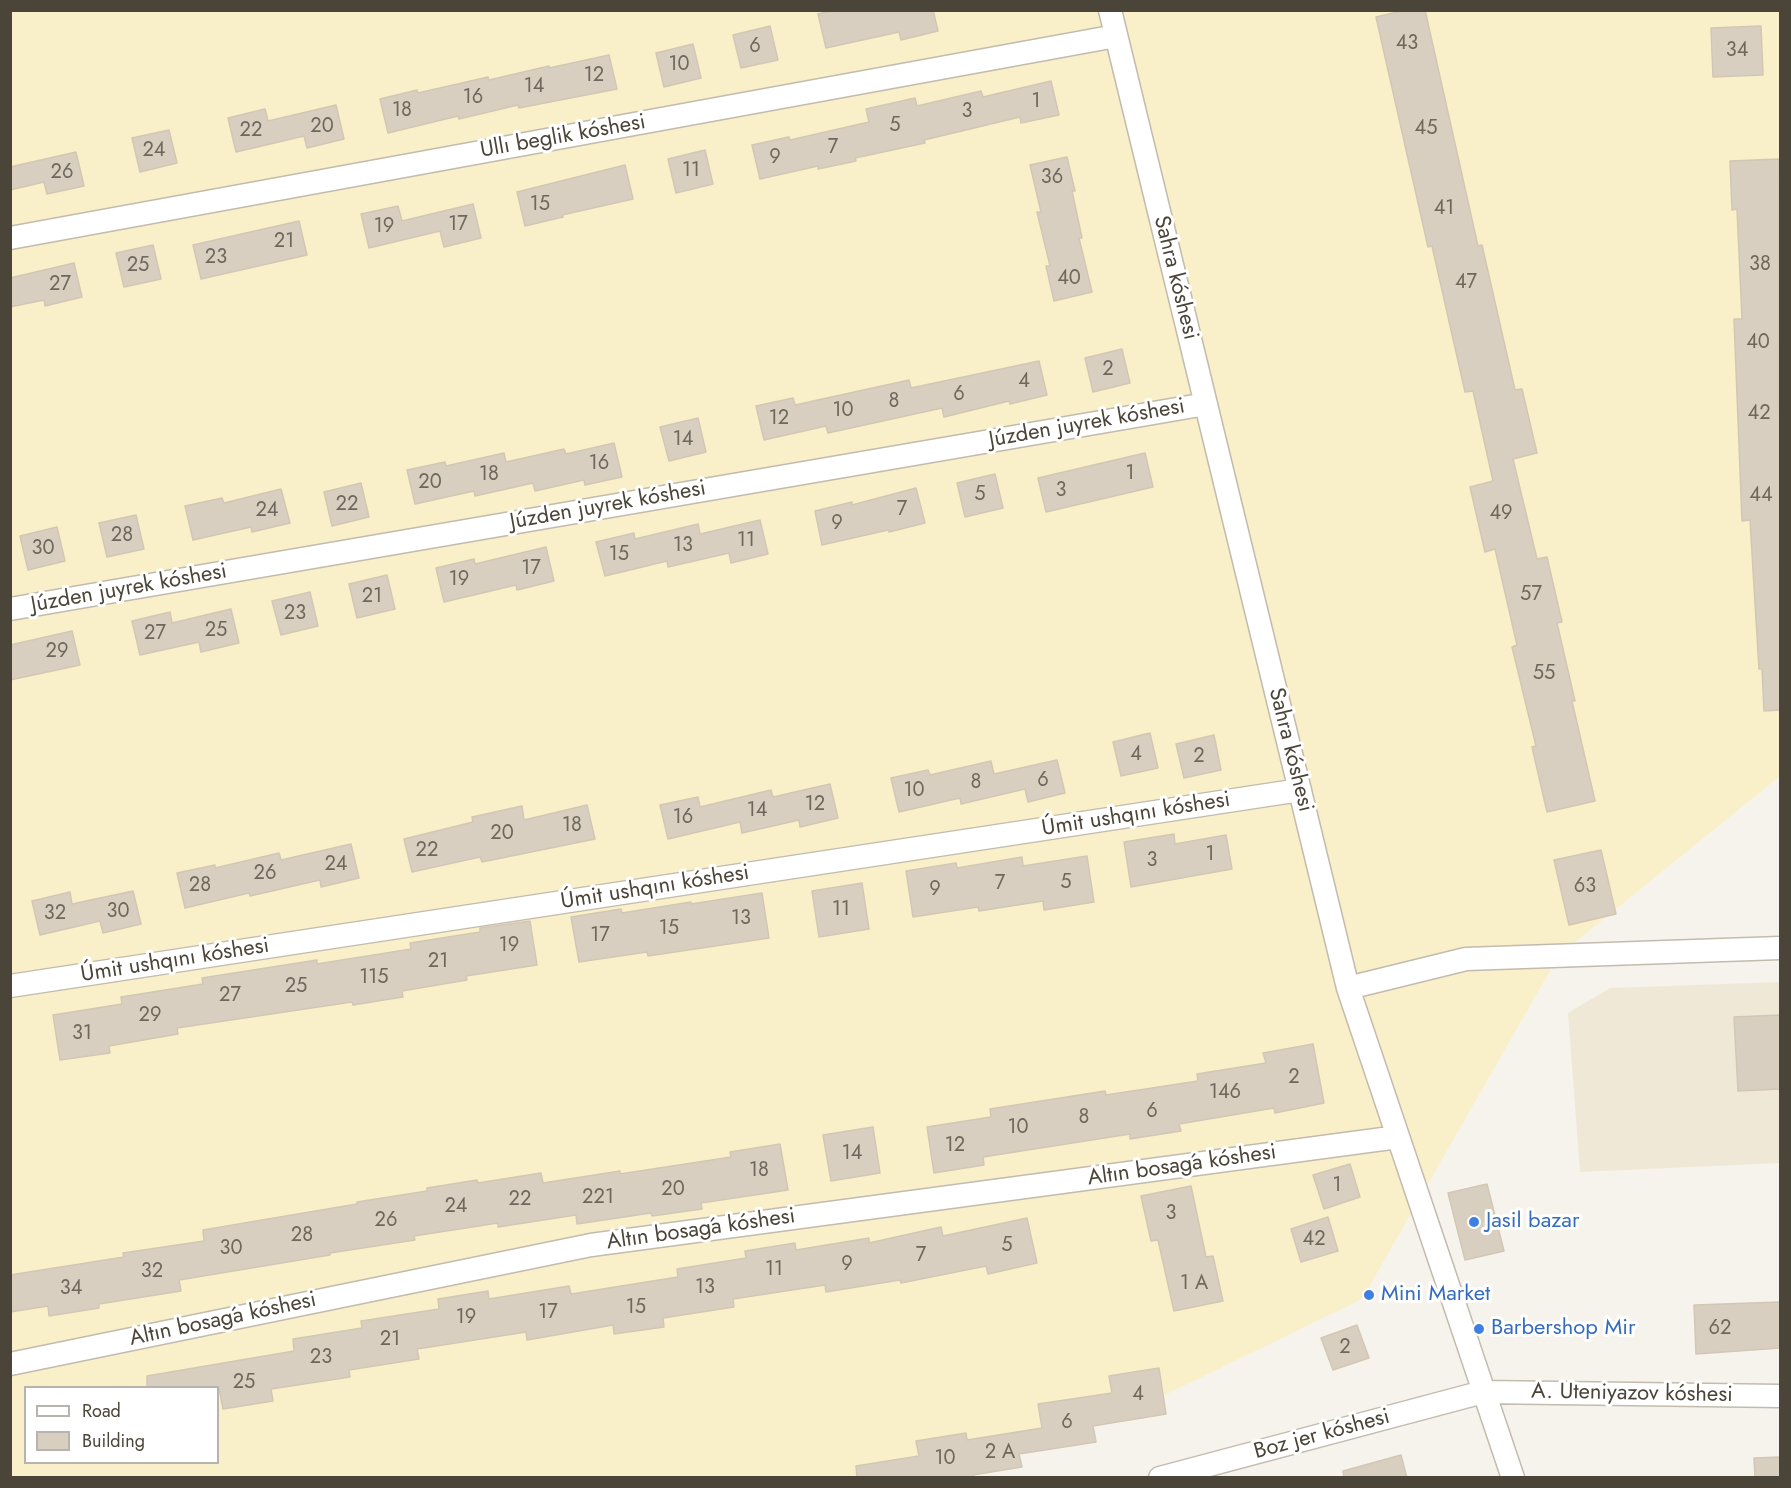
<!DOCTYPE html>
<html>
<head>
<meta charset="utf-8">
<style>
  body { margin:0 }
  #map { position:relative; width:1791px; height:1488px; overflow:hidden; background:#f6f3ec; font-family:Jost,sans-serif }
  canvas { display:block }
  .frame { position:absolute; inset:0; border:12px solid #4b4439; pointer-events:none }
  .legend { position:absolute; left:24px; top:1386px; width:195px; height:78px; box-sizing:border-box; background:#fff; border:2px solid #b7b4b0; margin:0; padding:8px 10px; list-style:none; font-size:18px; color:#4b4439 }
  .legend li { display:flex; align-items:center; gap:12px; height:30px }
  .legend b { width:30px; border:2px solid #b7b4b0 }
</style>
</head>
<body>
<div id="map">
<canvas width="1791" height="1488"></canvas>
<div class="frame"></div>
<ul class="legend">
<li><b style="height:8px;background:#fff"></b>Road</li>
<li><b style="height:16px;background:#d8cfc1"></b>Building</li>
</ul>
</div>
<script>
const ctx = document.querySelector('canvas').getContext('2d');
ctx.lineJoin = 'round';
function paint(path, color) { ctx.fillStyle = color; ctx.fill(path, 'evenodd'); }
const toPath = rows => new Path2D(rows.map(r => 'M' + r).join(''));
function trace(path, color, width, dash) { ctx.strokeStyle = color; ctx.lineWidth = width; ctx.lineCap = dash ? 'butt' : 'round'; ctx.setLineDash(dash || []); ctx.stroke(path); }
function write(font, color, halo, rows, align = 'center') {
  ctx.font = font + ' Jost,sans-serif'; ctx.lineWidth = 6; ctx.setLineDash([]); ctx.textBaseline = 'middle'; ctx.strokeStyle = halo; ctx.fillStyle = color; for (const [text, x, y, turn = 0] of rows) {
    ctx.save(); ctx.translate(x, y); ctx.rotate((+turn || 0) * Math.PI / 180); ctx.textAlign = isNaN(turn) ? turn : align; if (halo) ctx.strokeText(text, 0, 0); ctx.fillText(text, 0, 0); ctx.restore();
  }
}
paint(toPath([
  [1780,982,1780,1163,1580,1172,1568,1013,1610,988]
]), '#efe8d6');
paint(toPath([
  [10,11,1780,11,1780,776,1559,955,1362,1299,1148,1403,947,1477,11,1477],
  [26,1388,218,1388,218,1462,26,1462]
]), '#f9efc9');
const building = toPath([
  [835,10,933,10,938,31,901,40,899,32,826,48,818,14,835,10],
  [1406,10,1425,10,1478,246,1482,245,1515,390,1522,389,1537,453,1513,459,1537,559,1547,557,1562,622,1557,623,1575,701,1572,701,1595,801,1547,812,1532,747,1536,746,1512,647,1517,645,1495,549,1485,552,1470,487,1493,481,1473,391,1465,392,1432,246,1428,247,1376,17,1406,10],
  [770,26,778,60,741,68,733,35,770,26],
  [1761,26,1763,75,1713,77,1711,28,1761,26],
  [693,44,701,78,664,87,656,53,693,44],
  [609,55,617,89,519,108,518,105,459,119,458,116,388,133,380,99,417,90,418,93,488,77,489,80,549,66,549,68,609,55],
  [1051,81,1059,115,1021,123,1020,117,924,140,925,143,855,158,856,161,818,169,818,166,760,179,752,145,789,137,790,140,869,122,866,109,915,98,917,106,981,91,983,97,1051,81],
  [336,105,344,139,307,148,304,136,236,152,228,118,265,109,268,121,336,105],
  [169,130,177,163,140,172,132,138,169,130],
  [705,150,713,184,676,193,668,159,705,150],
  [76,152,84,186,47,194,44,182,10,190,10,167,76,152],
  [1067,157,1075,191,1072,191,1082,238,1079,238,1092,292,1054,301,1046,266,1050,266,1037,212,1041,212,1030,165,1067,157],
  [1779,159,1780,710,1764,711,1762,669,1759,669,1750,520,1742,521,1734,319,1742,319,1737,209,1732,210,1730,161,1779,159],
  [625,165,633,199,562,215,563,217,525,226,517,192,625,165],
  [473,204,481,238,444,247,440,231,369,248,361,214,398,206,402,221,473,204],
  [299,221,307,255,201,279,193,245,299,221],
  [153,245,161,279,124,287,116,253,153,245],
  [74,263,82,297,45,306,44,300,10,307,10,278,74,263],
  [1122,349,1130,383,1093,392,1085,358,1122,349],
  [1039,361,1047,395,1010,404,1009,401,944,417,942,408,828,433,826,426,764,440,756,406,793,398,795,405,909,380,911,388,1039,361],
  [698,418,706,452,669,461,660,427,698,418],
  [614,443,622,477,585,485,584,480,535,491,533,483,475,496,474,491,415,504,407,470,445,462,446,466,504,453,506,462,564,449,566,454,614,443],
  [1145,453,1153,487,1046,512,1038,478,1145,453],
  [995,474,1003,508,965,517,957,483,995,474],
  [361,483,369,517,332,526,324,492,361,483],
  [916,488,925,523,889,532,888,530,822,545,815,511,852,502,852,505,916,488],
  [281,489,290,523,252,532,251,527,193,540,185,506,222,498,224,503,281,489],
  [136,515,144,549,107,557,99,523,136,515],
  [760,520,768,554,731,563,729,553,668,567,667,561,605,576,596,542,634,533,635,539,698,524,700,534,760,520],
  [57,527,65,561,28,570,20,536,57,527],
  [546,547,554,581,517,590,516,585,444,602,436,568,474,559,475,564,546,547],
  [387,575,395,609,357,618,349,584,387,575],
  [310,592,318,626,281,635,272,601,310,592],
  [231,609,239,643,201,652,199,642,140,655,132,621,170,612,172,623,231,609],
  [72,631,80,665,10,680,10,645,72,631],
  [1150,733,1158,768,1121,776,1113,742,1150,733],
  [1214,735,1221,770,1184,778,1176,744,1214,735],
  [1057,760,1065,793,1028,802,1025,789,961,804,960,798,899,812,891,778,928,770,930,775,991,761,994,774,1057,760],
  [830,784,838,818,800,827,799,820,742,833,740,822,668,839,660,805,698,797,700,807,771,790,773,797,830,784],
  [587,805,595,839,482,862,480,857,412,872,404,839,473,822,472,817,522,806,524,820,587,805],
  [1174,834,1175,844,1226,835,1232,869,1131,887,1124,842,1174,834],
  [351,844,359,878,321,887,320,880,250,896,249,893,185,908,177,873,215,865,215,868,279,853,281,860,351,844],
  [1601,850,1616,914,1569,925,1554,860,1601,850],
  [1087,856,1094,902,1044,910,1043,901,979,911,978,907,913,917,906,871,956,863,957,868,1022,857,1023,866,1087,856],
  [862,883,869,929,819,937,812,891,862,883],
  [133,891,141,924,103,933,100,921,40,935,32,901,70,892,72,904,133,891],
  [762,893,769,938,648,956,647,952,579,962,571,917,621,909,622,913,691,902,691,904,762,893],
  [530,921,537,965,466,976,467,980,402,991,403,997,353,1005,352,1002,177,1028,178,1034,109,1046,110,1053,60,1060,53,1015,122,1004,121,997,203,984,202,978,317,960,317,964,411,949,410,943,480,932,480,928,530,921],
  [1780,1015,1780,1089,1738,1091,1734,1017,1780,1015],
  [1313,1044,1324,1103,1275,1113,1274,1108,1179,1124,1181,1131,1130,1139,1130,1134,983,1157,984,1165,934,1173,927,1127,991,1117,990,1109,1105,1091,1106,1095,1198,1081,1197,1074,1266,1063,1263,1053,1313,1044],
  [873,1127,880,1173,831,1181,823,1135,873,1127],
  [780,1144,788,1190,701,1203,702,1209,652,1216,651,1213,577,1224,576,1215,498,1227,498,1223,414,1236,415,1240,330,1253,330,1255,179,1280,181,1291,99,1304,99,1308,49,1316,48,1306,10,1312,10,1275,124,1257,123,1253,204,1241,203,1230,357,1204,357,1202,427,1191,427,1188,477,1180,478,1183,541,1173,543,1183,620,1171,620,1174,731,1157,730,1152,780,1144],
  [1350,1164,1360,1197,1324,1209,1313,1175,1350,1164],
  [1487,1184,1504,1251,1465,1260,1448,1193,1487,1184],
  [1191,1186,1206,1257,1213,1256,1223,1301,1174,1311,1158,1240,1151,1241,1141,1196,1191,1186],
  [1328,1217,1338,1251,1301,1262,1291,1229,1328,1217],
  [1027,1218,1037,1263,988,1274,986,1266,901,1283,900,1280,826,1292,825,1285,733,1299,734,1307,663,1318,664,1327,614,1334,613,1325,527,1340,526,1332,417,1349,419,1359,349,1370,350,1377,271,1389,273,1401,223,1409,219,1388,147,1388,147,1376,294,1351,293,1339,362,1328,361,1321,439,1309,438,1299,488,1291,489,1299,569,1286,571,1294,678,1277,677,1269,746,1258,745,1251,795,1243,796,1250,869,1238,869,1243,941,1227,943,1236,1027,1218],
  [1780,1302,1780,1348,1696,1354,1694,1305,1780,1302],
  [1357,1325,1369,1358,1333,1370,1321,1338,1357,1325],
  [1159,1368,1166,1414,1093,1426,1096,1442,1019,1454,1022,1467,973,1475,973,1478,857,1478,856,1466,919,1456,916,1441,966,1433,967,1440,1042,1428,1038,1404,1112,1393,1109,1376,1159,1368],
  [1401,1455,1407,1478,1344,1478,1343,1471,1401,1455],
  [1780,1457,1780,1478,1755,1478,1754,1458,1780,1457]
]);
paint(building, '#d8cfc1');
trace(building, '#d3c7b4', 1.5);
const minor = toPath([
  [1110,10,1348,988,1513,1478],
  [10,238,1116,36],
  [10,609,1206,404],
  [10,986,1300,790],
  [1348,988,1466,959,1780,948],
  [10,1364,591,1245,1398,1137],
  [1160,1478,1483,1392,1780,1396]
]);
trace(minor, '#c2bbae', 25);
trace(minor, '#fff', 22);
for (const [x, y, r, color] of [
  [1474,1222,6,"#3f7fe0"],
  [1369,1295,6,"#3f7fe0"],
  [1479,1329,6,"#3f7fe0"]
]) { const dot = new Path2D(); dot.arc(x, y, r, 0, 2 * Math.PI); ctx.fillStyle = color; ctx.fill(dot); trace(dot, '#fff', 2); }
write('20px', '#6e675b', null, [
  ["43",1407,44],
  ["6",755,47],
  ["34",1737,51],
  ["10",679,65],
  ["12",594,76],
  ["14",534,87],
  ["16",473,98],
  ["1",1036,102],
  ["18",402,111],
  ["3",967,112],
  ["5",895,126],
  ["20",322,127],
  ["45",1426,129],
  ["22",251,131],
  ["7",833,148],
  ["24",154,151],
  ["9",775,158],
  ["11",691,171],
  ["26",62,173],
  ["36",1052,178],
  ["15",540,205],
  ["41",1444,209],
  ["17",458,225],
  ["19",384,227],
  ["21",284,242],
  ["23",216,258],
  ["38",1760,265],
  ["25",138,266],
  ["40",1069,279],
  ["47",1466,283],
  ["27",60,285],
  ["40",1758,343],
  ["2",1108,370],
  ["4",1024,382],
  ["6",959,395],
  ["8",894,402],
  ["10",843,411],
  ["42",1759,414],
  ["12",779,419],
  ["14",683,440],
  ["16",599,464],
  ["1",1130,474],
  ["18",489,475],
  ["20",430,483],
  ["3",1061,491],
  ["5",980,495],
  ["44",1761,496],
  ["22",347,505],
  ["7",902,510],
  ["24",267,511],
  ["49",1501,514],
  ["9",837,524],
  ["28",122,536],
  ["11",746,541],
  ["13",683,546],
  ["30",43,549],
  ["15",619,555],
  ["17",531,569],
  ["19",459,580],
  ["57",1531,595],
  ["21",372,597],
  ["23",295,614],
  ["25",216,631],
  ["27",155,634],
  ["29",57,652],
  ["55",1544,674],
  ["4",1136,755],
  ["2",1199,757],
  ["6",1043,781],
  ["8",976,783],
  ["10",914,791],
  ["12",815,805],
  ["14",757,811],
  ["16",683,818],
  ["18",572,826],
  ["20",502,834],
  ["22",427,851],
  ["1",1210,855],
  ["3",1152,861],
  ["24",336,865],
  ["26",265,874],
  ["5",1066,883],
  ["7",1000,884],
  ["28",200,886],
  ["63",1585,887],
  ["9",935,890],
  ["11",841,910],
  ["30",118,912],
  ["32",55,914],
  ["13",741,919],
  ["15",669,929],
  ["17",600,936],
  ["19",509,946],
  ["21",438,962],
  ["115",374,978],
  ["25",296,987],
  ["27",230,996],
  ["29",150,1016],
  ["31",82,1034],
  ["2",1294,1078],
  ["146",1225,1093],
  ["6",1152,1112],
  ["8",1084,1118],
  ["10",1018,1128],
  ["12",955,1146],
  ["14",852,1154],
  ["18",759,1171],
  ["1",1337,1186],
  ["20",673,1190],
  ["221",598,1198],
  ["22",520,1200],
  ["24",456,1207],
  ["3",1171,1214],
  ["26",386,1221],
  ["28",302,1236],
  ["42",1314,1240],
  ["5",1007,1246],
  ["30",231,1249],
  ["7",921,1256],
  ["9",847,1265],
  ["11",774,1270],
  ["32",152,1272],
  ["1 А",1194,1284],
  ["13",705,1288],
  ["34",71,1289],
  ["15",636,1308],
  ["17",548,1313],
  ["19",466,1318],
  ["62",1720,1329],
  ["21",390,1340],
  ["2",1345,1348],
  ["23",321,1358],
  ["25",244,1383],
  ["4",1138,1395],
  ["6",1067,1423],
  ["2 А",1000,1453],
  ["10",945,1459]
]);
write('22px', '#4b4439', '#fff', [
  ["Ullı beglik kóshesi",563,137,-10],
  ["Sahra kóshesi",1175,278,76],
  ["Júzden juyrek kóshesi",1087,424,-10],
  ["Júzden juyrek kóshesi",608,506,-10],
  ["Júzden juyrek kóshesi",129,589,-10],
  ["Sahra kóshesi",1290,750,76],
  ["Úmit ushqını kóshesi",1136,815,-9],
  ["Úmit ushqını kóshesi",655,888,-9],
  ["Úmit ushqını kóshesi",175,961,-9],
  ["Altın bosaǵa kóshesi",1182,1166,-8],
  ["Altın bosaǵa kóshesi",701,1230,-8],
  ["Altın bosaǵa kóshesi",223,1320,-12],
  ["A. Uteniyazov kóshesi",1632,1394,1],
  ["Boz jer kóshesi",1322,1435,-15]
]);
write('22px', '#366cbe', '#fff', [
  ["Jasil bazar",1486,1222],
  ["Mini Market",1381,1295],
  ["Barbershop Mir",1491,1329]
], 'left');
</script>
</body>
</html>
